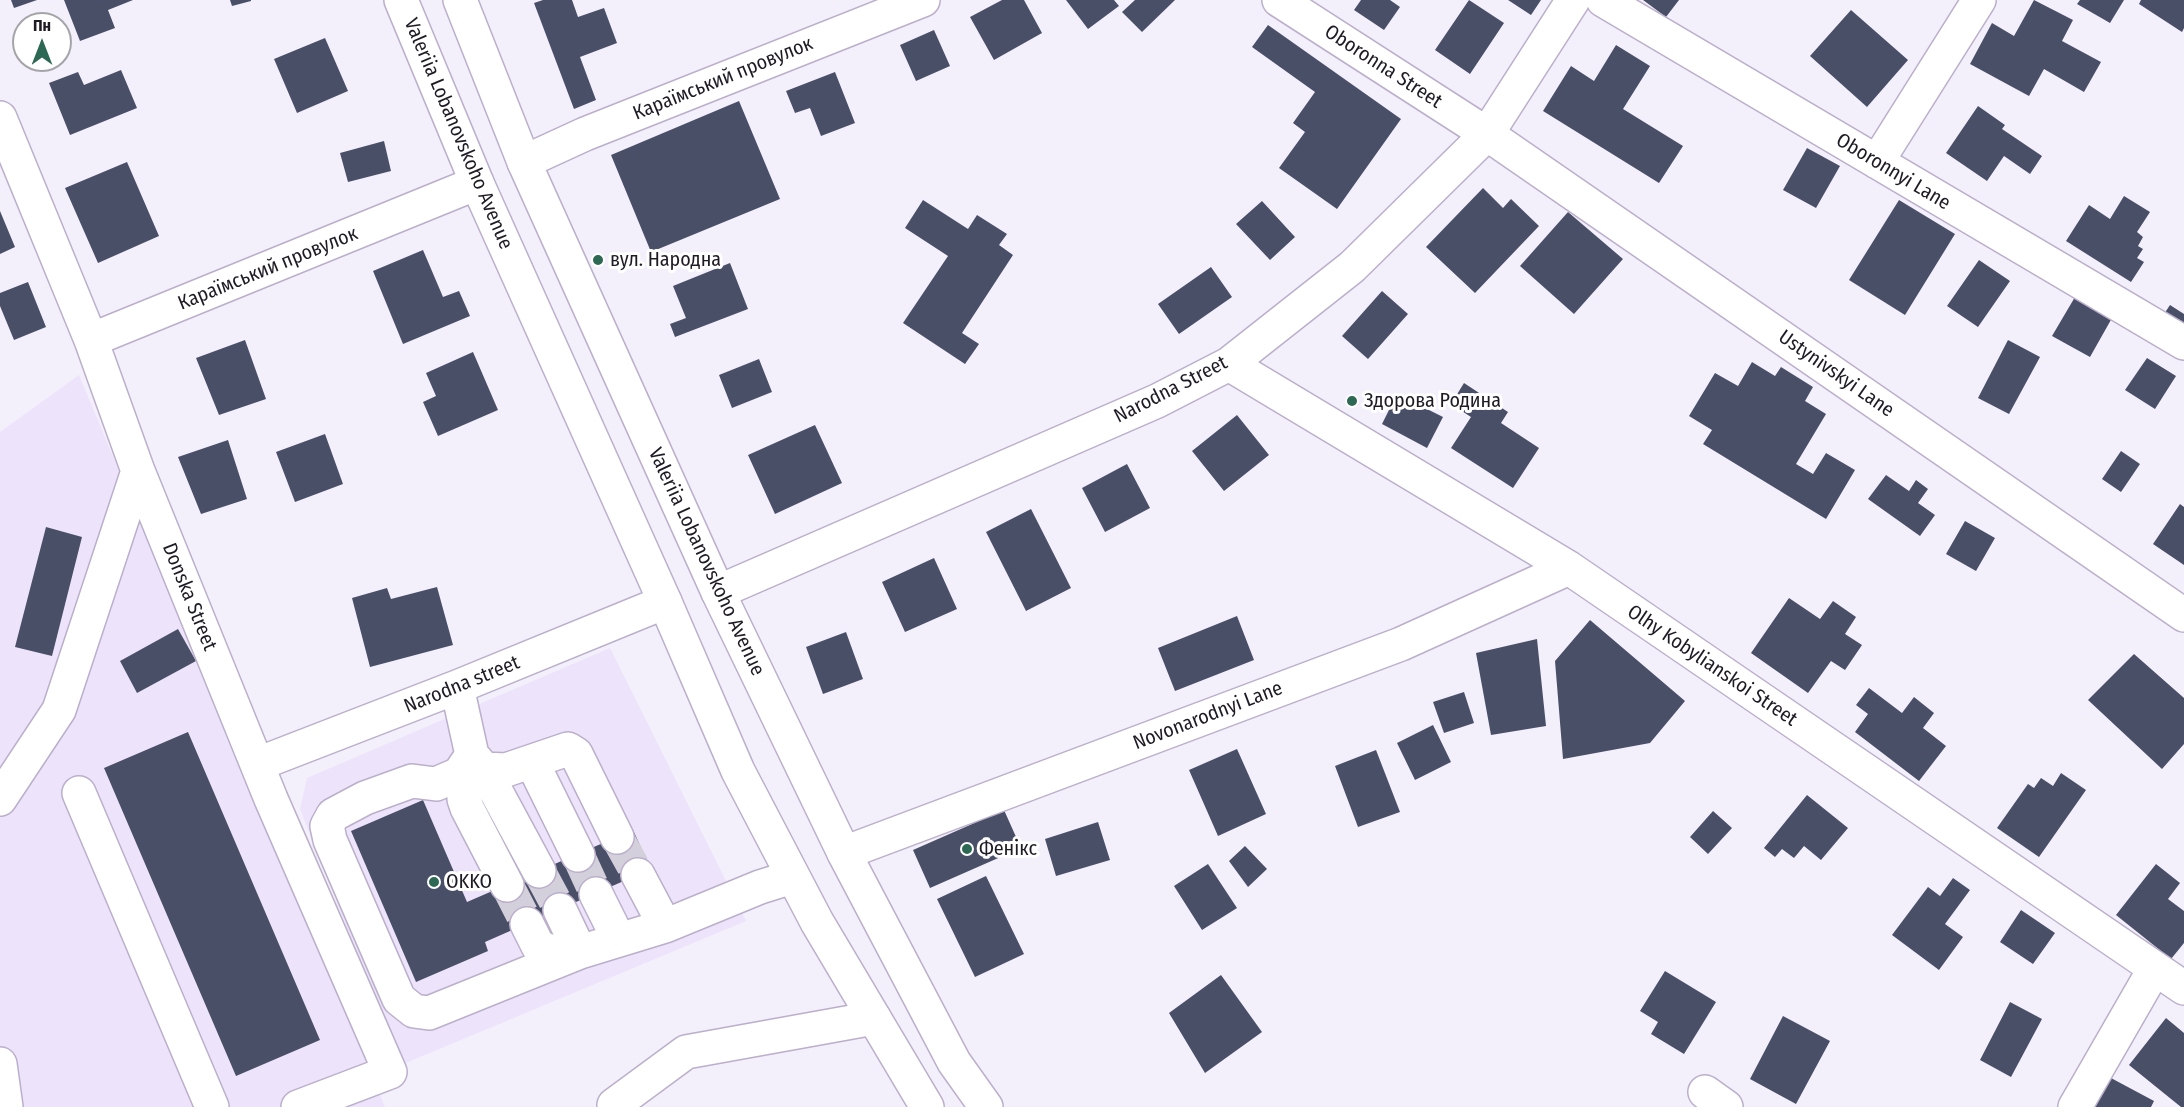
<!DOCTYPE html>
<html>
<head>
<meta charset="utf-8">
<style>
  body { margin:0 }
  #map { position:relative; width:2184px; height:1107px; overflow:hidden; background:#f3effb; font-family:"Fira Sans Condensed",sans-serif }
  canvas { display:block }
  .north { position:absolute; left:12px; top:12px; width:60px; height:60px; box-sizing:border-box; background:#fff; border:2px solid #a5a4a8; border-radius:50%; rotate:0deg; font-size:16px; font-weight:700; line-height:24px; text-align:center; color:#1f1b25 }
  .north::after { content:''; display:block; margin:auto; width:21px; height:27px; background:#2c6853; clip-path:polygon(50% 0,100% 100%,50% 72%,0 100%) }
</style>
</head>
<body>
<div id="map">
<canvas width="2184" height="1107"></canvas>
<div class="north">Пн</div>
</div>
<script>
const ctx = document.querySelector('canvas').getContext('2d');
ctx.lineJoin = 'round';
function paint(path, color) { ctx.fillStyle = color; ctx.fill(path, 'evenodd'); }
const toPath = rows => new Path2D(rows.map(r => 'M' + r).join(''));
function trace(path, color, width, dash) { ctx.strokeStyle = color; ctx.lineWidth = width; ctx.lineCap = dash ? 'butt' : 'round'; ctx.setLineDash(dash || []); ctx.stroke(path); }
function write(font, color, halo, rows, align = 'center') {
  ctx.font = font + ' "Fira Sans Condensed",sans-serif'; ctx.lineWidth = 6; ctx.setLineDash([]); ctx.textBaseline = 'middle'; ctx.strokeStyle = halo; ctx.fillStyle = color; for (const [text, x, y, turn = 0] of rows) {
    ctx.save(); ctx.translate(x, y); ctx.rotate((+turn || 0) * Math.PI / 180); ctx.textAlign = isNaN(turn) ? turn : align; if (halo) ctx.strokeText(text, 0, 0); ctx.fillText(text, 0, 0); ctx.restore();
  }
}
paint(toPath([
  [79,375,385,1107,0,1107,0,432],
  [610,648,746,921,401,1065,300,809,307,778]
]), '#ede4fb');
paint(toPath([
  [11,0,37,0,14,8],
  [64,0,133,0,108,10,115,28,80,41],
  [230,0,251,0,251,1,232,6],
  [543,0,572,0,578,17,604,8,617,43,580,57,596,100,574,109,534,3],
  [1002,0,1024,0,1042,33,994,60,970,17],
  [1066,0,1114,0,1119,6,1088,29],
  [1135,0,1175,0,1142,32,1122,12],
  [1361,0,1390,0,1400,7,1384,30,1354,10],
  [1469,0,1504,23,1470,74,1435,50],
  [1508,0,1541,0,1531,15],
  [1643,0,1679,0,1666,17],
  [2034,0,2073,20,2062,41,2101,62,2084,92,2044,69,2029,96,1970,64,1992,23,2014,36],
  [2080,0,2124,0,2110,23,2077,4],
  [2141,0,2184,0,2184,28,2182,32,2139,4],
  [1851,10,1908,60,1867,107,1810,56],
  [1268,25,1401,119,1337,209,1279,168,1305,132,1293,123,1315,92,1252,47],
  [934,30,950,66,916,81,900,45],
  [325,38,348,91,297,113,274,59],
  [1616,45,1650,66,1623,109,1683,146,1659,183,1543,111,1571,66,1594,81],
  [121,70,137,108,70,135,49,83,78,72,84,85],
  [835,72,855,123,821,136,810,108,795,113,786,91],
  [739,101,780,199,651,252,611,155],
  [1978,106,2005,125,2002,129,2042,156,2030,174,2004,156,1987,181,1946,153],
  [384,141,391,171,348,182,340,153],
  [1807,148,1840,166,1816,208,1783,190],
  [127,162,159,236,98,263,65,188],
  [1483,188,1503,208,1511,199,1539,226,1475,293,1426,247],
  [2124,196,2150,212,2137,232,2143,237,2138,246,2143,249,2137,258,2144,262,2131,282,2066,241,2089,205,2110,219],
  [923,200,968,229,977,215,1007,234,999,245,1013,255,962,333,979,344,965,364,903,323,948,256,905,228],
  [1899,200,1955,234,1905,315,1849,280],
  [1262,201,1295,237,1270,260,1236,224],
  [0,211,15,247,0,254],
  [1568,212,1623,259,1574,314,1520,266],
  [423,250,443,297,459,291,470,316,403,344,373,271],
  [1979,260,2010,281,1978,327,1947,306],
  [730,263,748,309,675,337,670,324,686,318,673,286],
  [1211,267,1232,297,1179,334,1158,304],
  [28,282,46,327,14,340,0,306,0,293],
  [1382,291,1408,314,1368,359,1342,336],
  [2075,297,2112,318,2090,357,2052,336],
  [2170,305,2184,314,2184,335,2160,320],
  [245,340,266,399,219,415,196,358],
  [2008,340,2040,357,2009,414,1978,398],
  [473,352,498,410,438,436,423,402,436,396,426,373],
  [2147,358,2176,376,2155,409,2125,390],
  [759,359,772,392,732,408,719,375],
  [1752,362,1775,376,1781,367,1813,387,1805,401,1826,414,1796,464,1813,474,1826,453,1855,470,1826,519,1703,444,1712,430,1689,416,1715,373,1738,386],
  [1464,383,1508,412,1501,423,1539,448,1513,488,1451,448,1471,417,1451,404],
  [1397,394,1443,417,1427,448,1382,424],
  [1237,415,1269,455,1224,491,1192,451],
  [815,425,842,483,775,514,748,455],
  [325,434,343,484,295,502,276,452],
  [228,440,247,499,201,514,178,457],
  [2121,451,2140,464,2121,492,2102,479],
  [1127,464,1150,508,1105,532,1082,488],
  [1886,475,1909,491,1916,480,1928,489,1918,503,1935,515,1920,536,1868,499],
  [2180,504,2184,507,2184,565,2153,544],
  [1031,509,1071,588,1026,611,986,532],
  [1965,521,1995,538,1976,571,1946,554],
  [46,527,82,537,52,656,15,647],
  [934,558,957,609,905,632,882,582],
  [437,587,453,645,370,667,352,598,387,588,391,599],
  [1789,598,1820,619,1833,601,1856,617,1845,634,1862,645,1845,670,1831,661,1808,693,1751,653],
  [1237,616,1254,660,1175,691,1158,648],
  [1590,620,1685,701,1650,743,1563,759,1555,661],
  [178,629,196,661,137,693,120,661],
  [846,632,863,679,823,694,806,647],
  [1537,639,1546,726,1491,735,1476,653],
  [2134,654,2184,698,2184,744,2162,769,2088,700],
  [1869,688,1902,713,1914,697,1934,713,1923,728,1946,746,1919,781,1855,732,1868,714,1856,705],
  [1464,692,1474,723,1444,733,1433,702],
  [1433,725,1451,762,1415,780,1397,743],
  [188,732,320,1040,236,1076,104,768],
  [1237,749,1266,814,1218,836,1189,770],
  [1376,750,1400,812,1358,827,1335,766],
  [2061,773,2086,790,2039,857,1997,828,2028,784,2034,788,2041,778,2053,786],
  [1807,795,1848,828,1821,860,1804,846,1794,858,1782,849,1775,857,1764,848],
  [423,800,467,902,633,830,651,869,485,942,488,951,416,982,351,831],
  [1004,810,1021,848,930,888,913,850],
  [1713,811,1732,828,1708,854,1690,837],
  [1098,822,1110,860,1056,876,1045,839],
  [1245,846,1267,869,1248,887,1229,861],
  [1208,864,1237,908,1202,930,1174,886],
  [2156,864,2180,883,2168,899,2184,911,2184,943,2171,959,2116,915],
  [986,876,1024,954,975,977,937,899],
  [1953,878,1970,890,1945,924,1963,937,1939,970,1892,935,1928,887,1940,896],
  [2021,910,2055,933,2033,964,2000,942],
  [1665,971,1716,1002,1684,1054,1651,1034,1658,1022,1640,1011],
  [1221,975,1262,1032,1205,1073,1169,1013],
  [2010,1002,2042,1019,2011,1077,1980,1060],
  [1783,1016,1830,1041,1796,1104,1750,1079],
  [2166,1018,2184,1033,2184,1107,2181,1107,2129,1065],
  [2111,1078,2154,1101,2151,1107,2095,1107]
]), '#4a4f68');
trace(toPath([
  [617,837,638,875],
  [578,855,596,894],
  [539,871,560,910],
  [507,885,527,924]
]), '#d3cfdb', 33, [33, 16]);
const minor = toPath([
  [1279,0,1487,134,2184,615],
  [1603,0,2184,343],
  [0,118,91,340,138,471,271,799,390,1072,298,1107],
  [524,162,585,134,923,0],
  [1877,162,1979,0],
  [91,340,477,183],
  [1229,364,1569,568,2184,988],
  [718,592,1157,401,1229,364,1352,267,1487,134,1573,0],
  [457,687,472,755,464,799,467,808,507,885],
  [532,762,578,855],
  [258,764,457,687,665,602],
  [484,769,539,871],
  [79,793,212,1107],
  [0,799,59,710,138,471],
  [617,837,576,754,568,749,506,770,484,769,472,755,459,774,436,784,412,781,365,798,333,815,327,826,330,840,399,999,414,1011,429,1013,580,952,665,926,760,887,792,877],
  [844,853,1401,644,1569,568],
  [638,875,665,926],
  [596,894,619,940],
  [560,910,580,952],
  [527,924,538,946,549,951,578,952],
  [0,1064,6,1107],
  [1705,1092,1726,1107],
  [614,1105,686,1052,874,1018],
  [2075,1107,2155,968]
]);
const major = toPath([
  [401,0,477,183,665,602,738,771,817,922,927,1107],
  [460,0,524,162,718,592,844,853,954,1062,986,1107]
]);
trace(minor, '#bbafcb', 36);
trace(major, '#bbafcb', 36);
trace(minor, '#fff', 33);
trace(major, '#fff', 33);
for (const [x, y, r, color] of [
  [598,260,6,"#2c6853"],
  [1352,401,6,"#2c6853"],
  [967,849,6,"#2c6853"],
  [434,882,6,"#2c6853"]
]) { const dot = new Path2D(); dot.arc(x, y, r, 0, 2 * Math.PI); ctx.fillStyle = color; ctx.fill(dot); trace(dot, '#fff', 2); }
write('20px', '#1f1b25', '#fff', [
  ["Oboronna Street",1383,67,33],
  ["Караїмський провулок",723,79,-22],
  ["Valeriia Lobanovskoho Avenue",458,134,67],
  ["Oboronnyi Lane",1893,172,31],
  ["Караїмський провулок",268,269,-22],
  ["Ustynivskyi Lane",1836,374,35],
  ["Narodna Street",1171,390,-27],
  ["Valeriia Lobanovskoho Avenue",706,562,65],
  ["Donska Street",189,597,68],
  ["Olhy Kobylianskoi Street",1712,666,34],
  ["Narodna street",462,685,-22],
  ["Novonarodnyi Lane",1208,716,-21]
]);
write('20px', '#1f1b25', '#fff', [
  ["вул. Народна",610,260],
  ["Здорова Родина",1364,401],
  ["Фенікс",979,849],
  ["OKKO",446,882]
], 'left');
</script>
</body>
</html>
